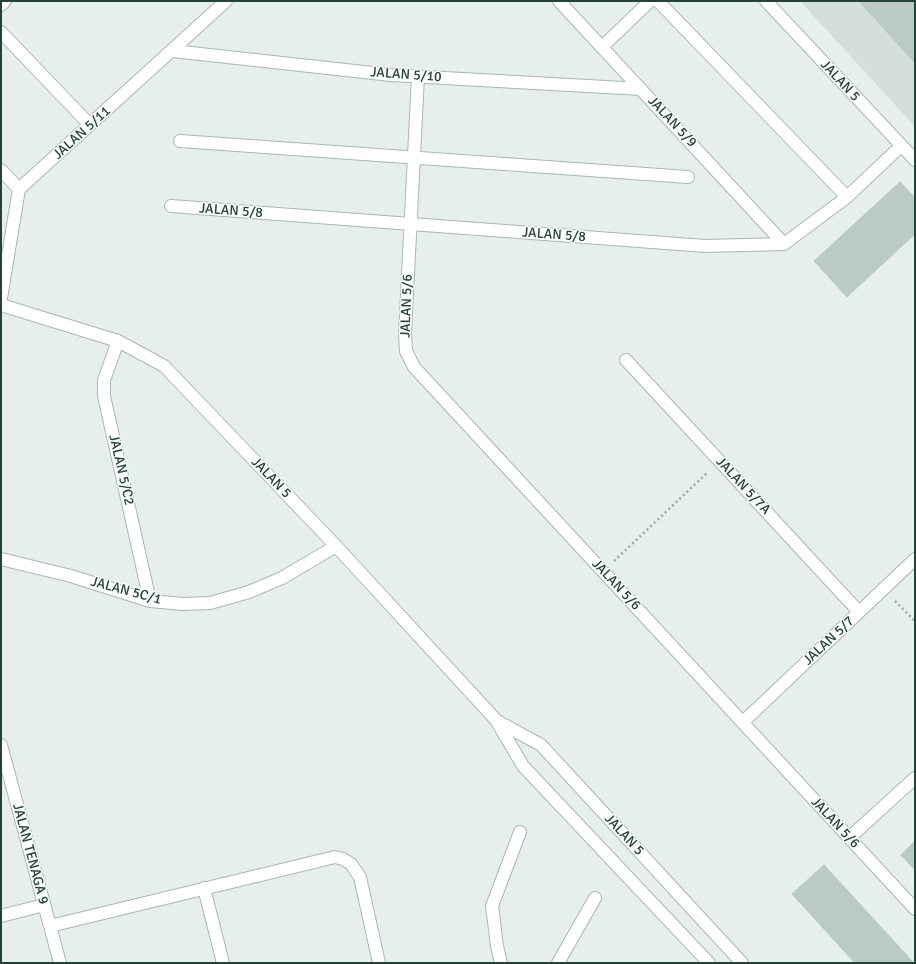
<!DOCTYPE html>
<html>
<head>
<meta charset="utf-8">
<style>
  body { margin:0 }
  #map { position:relative; width:916px; height:964px; overflow:hidden; background:#e6efeb; font-family:Signika,sans-serif }
  canvas { display:block }
  .frame { position:absolute; inset:0; border:2px solid #24423a; pointer-events:none }
</style>
</head>
<body>
<div id="map">
<canvas width="916" height="964"></canvas>
<div class="frame"></div>
</div>
<script>
const ctx = document.querySelector('canvas').getContext('2d');
ctx.lineJoin = 'round';
function paint(path, color) { ctx.fillStyle = color; ctx.fill(path, 'evenodd'); }
const toPath = rows => new Path2D(rows.map(r => 'M' + r).join(''));
function trace(path, color, width, dash) { ctx.strokeStyle = color; ctx.lineWidth = width; ctx.lineCap = dash ? 'butt' : 'round'; ctx.setLineDash(dash || []); ctx.stroke(path); }
function write(font, color, halo, rows, align = 'center') {
  ctx.font = font + ' Signika,sans-serif'; ctx.lineWidth = 3; ctx.setLineDash([]); ctx.textBaseline = 'middle'; ctx.strokeStyle = halo; ctx.fillStyle = color; for (const [text, x, y, turn = 0] of rows) {
    ctx.save(); ctx.translate(x, y); ctx.rotate((+turn || 0) * Math.PI / 180); ctx.textAlign = isNaN(turn) ? turn : align; if (halo) ctx.strokeText(text, 0, 0); ctx.fillText(text, 0, 0); ctx.restore();
  }
}
paint(toPath([
  [800,1,915,1,915,127,908,119]
]), '#d4dfda');
const building = toPath([
  [859,1,913,1,915,3,915,63,859,1],
  [900,182,915,198,915,234,847,297,814,261,900,182],
  [915,841,915,870,901,855,915,841],
  [824,865,914,963,855,963,792,894,824,865]
]);
paint(building, '#bbcac4');
trace(building, '#b8c9c2', 1);
const minor = toPath([
  [559,1,784,244],
  [658,1,847,197],
  [766,1,915,160],
  [1,5,5,1],
  [1,32,90,125],
  [602,47,650,1],
  [173,51,391,75,641,89],
  [418,76,405,334,406,351,414,367,915,909],
  [180,141,688,177],
  [1,170,19,189],
  [171,206,705,246,784,244,847,197,901,146],
  [1,298,19,189,226,1],
  [1,305,118,341,164,366,336,546,496,720,523,766,709,963],
  [118,341,104,380,104,396,150,601],
  [626,360,859,612],
  [1,559,71,576,150,601,183,604,210,603,249,592,282,578,336,546],
  [497,721,541,745,742,963],
  [743,722,915,559],
  [1,745,60,963],
  [849,838,915,778],
  [204,888,223,963],
  [1,916,44,905],
  [50,926,335,857,343,859,351,864,360,877,379,963],
  [501,963,497,946,492,906,520,832],
  [558,963,595,898]
]);
trace(minor, '#a8b8b2', 14);
trace(toPath([
  [614,561,708,472],
  [895,601,915,621]
]), '#86b3a5', 2.5, [2, 3]);
trace(minor, '#fff', 12);
write('14px', '#24423a', '#f7fbf9', [
  ["JALAN 5/10",406,75,4],
  ["JALAN 5",840,81,47],
  ["JALAN 5/9",672,122,47],
  ["JALAN 5/11",82,133,-42],
  ["JALAN 5/8",231,211,4],
  ["JALAN 5/8",554,235,4],
  ["JALAN 5/6",407,306,-88],
  ["JALAN 5/C2",121,470,77],
  ["JALAN 5",271,478,46],
  ["JALAN 5/7A",743,486,47],
  ["JALAN 5/6",616,585,47],
  ["JALAN 5C/1",126,591,15],
  ["JALAN 5/7",829,641,-43],
  ["JALAN 5/6",835,823,47],
  ["JALAN 5",624,835,47],
  ["JALAN TENAGA 9",30,854,75]
]);
</script>
</body>
</html>
